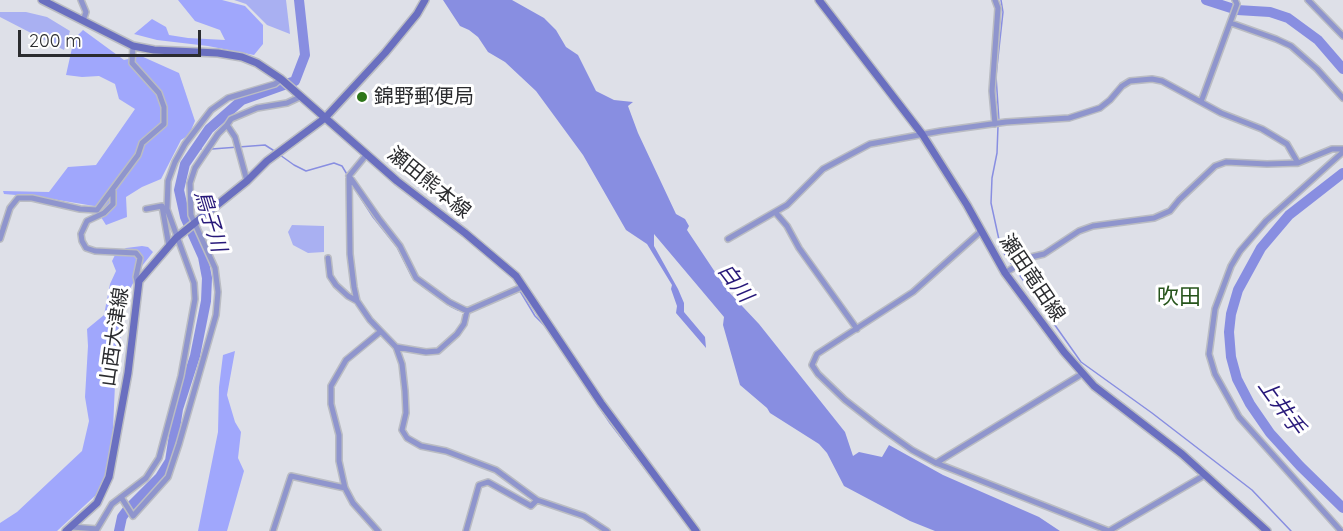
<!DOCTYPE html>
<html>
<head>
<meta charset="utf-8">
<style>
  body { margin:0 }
  #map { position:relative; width:1343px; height:531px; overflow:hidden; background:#dee0e8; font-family:Quicksand,sans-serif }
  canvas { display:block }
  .scale { position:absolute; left:18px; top:30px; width:183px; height:27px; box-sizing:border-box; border:3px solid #2b2c2f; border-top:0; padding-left:8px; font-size:18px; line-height:21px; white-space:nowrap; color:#2b2c2f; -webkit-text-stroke:4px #fff; paint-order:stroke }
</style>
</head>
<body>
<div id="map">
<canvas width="1343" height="531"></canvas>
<div class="scale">200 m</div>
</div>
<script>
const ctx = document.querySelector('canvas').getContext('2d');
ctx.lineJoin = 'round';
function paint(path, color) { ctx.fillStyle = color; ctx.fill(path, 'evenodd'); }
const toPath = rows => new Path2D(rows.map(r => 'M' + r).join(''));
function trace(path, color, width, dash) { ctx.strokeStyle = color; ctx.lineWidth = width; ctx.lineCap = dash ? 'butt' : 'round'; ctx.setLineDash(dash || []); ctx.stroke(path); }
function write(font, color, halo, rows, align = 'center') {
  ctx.font = font + ' Quicksand,"Noto Sans JP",sans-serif'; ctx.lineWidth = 6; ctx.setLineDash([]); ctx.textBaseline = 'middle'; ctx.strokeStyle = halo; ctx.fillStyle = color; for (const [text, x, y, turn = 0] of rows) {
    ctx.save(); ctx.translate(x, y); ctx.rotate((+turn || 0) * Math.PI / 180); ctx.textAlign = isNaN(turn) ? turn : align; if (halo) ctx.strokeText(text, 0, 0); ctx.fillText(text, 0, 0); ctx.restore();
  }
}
paint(toPath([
  [234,0,286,0,290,34,267,25,246,4],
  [0,12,26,12,47,17,70,31,64,50,0,17],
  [292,225,324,226,324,252,308,253,293,245,288,232]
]), '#a9b0f2');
paint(toPath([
  [178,0,222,0,245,6,263,25,263,44,254,55,208,46,157,40,134,34,152,19,166,27,169,35,188,38,225,40,220,30,195,21],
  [83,30,124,60,141,56,179,73,195,121,189,135,181,140,161,179,142,187,126,197,127,217,106,225,94,206,40,197,4,194,3,191,49,192,68,167,96,165,135,109,119,99,115,84,99,76,82,77,66,75,74,39],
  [142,246,148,247,153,252,142,266,130,289,116,362,112,451,105,479,97,494,57,531,0,531,0,523,17,512,82,451,89,421,85,397,88,346,87,329,104,315,110,284,116,271,112,261,115,255,126,248],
  [235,351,227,395,235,422,241,432,238,458,244,471,227,531,198,531,218,432,219,387,223,355]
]), '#a0a7fc');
paint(toPath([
  [443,0,512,0,544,18,556,30,566,47,578,55,596,91,614,100,633,102,628,106,638,133,676,214,685,219,689,226,687,230,727,290,759,324,845,432,853,456,859,452,882,457,889,445,943,475,1039,517,1060,531,935,531,910,521,844,486,827,453,819,444,770,413,767,408,740,385,723,325,724,317,654,234,654,246,678,289,684,303,684,312,705,337,706,348,676,313,677,306,671,289,672,285,647,244,626,230,583,155,536,91,505,62,488,52,478,37,469,30,460,26]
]), '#888ee1');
trace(toPath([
  [999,121,996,76,1003,12,1001,0],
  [998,126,997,153,992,178,991,203,1001,249,1013,266],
  [196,149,201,149],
  [212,149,265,145,276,152],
  [280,155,294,165,306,171,334,163,342,166,348,176],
  [353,186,373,217,397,247,412,277],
  [1016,270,1081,362,1152,413,1252,490,1291,531],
  [422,286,450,306,458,310],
  [496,301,520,291,535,316,545,326,610,423,665,495],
  [469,313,478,309]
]), '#888ee1', 1.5);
trace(toPath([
  [1206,0,1237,10,1270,12,1288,18,1318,40,1343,69],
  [1343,173,1289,215,1261,248,1238,290,1231,314,1229,332,1231,357,1237,379,1250,404,1270,433,1300,466,1343,508],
  [119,531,122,517,128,509,160,477,170,461,178,409,195,356,206,301,207,278,203,257,185,217,179,190,185,164,209,129,242,100,295,81,305,55,299,0]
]), '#888ee1', 10);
const street = toPath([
  [81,0,86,12,83,21],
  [1308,0,1343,36],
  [1231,23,1276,39,1291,46,1317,69,1343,98],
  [1201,102,1237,4,1235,0],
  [995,124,992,91,998,8,995,0],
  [367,154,349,176,350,254,354,287,357,301,370,320,396,347,426,352,438,351,457,334,464,324,467,311,522,287],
  [349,176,379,219,400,246,416,278,449,302,467,311],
  [247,181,235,137,227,125,231,119,257,108,287,103,300,97],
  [113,191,113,204,104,213,87,221,81,234,82,241,86,248,95,251,136,253,140,258,136,277,138,286],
  [146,209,162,206,169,246],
  [775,212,787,226,799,248,857,329],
  [980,229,979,233,913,292,817,354,812,365,818,374,845,400,877,425,912,450,936,463,1109,531,1205,475],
  [0,239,10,208,18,198,32,198,80,209,97,210,138,155,142,143,164,124,164,107,159,93,132,63,133,46],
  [728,239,787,205,823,169,870,144,941,131,1006,122,1069,118,1100,108,1110,100,1122,86,1130,81,1152,79,1162,81,1221,113,1262,129,1287,144,1298,163],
  [328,258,330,276,336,285,348,296,357,301],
  [1005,273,1031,257,1044,254,1079,231,1093,226,1154,218,1170,211,1179,200,1215,166,1226,162,1267,164,1298,163,1332,149,1343,149],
  [396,347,402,364,405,391,406,413,402,430,407,438,421,446,446,451,496,470,537,500],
  [936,463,1082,374],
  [121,497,133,516,168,477,179,444,216,315,218,292,215,268,191,215,190,183,195,168,218,134,227,125],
  [72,527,97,529,112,504,146,478,159,458,181,376,195,299,194,283,167,209,168,181,175,162,185,144,211,110,228,98,275,84,281,79],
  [273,531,291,476,345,488],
  [378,531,353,503,345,488,339,461,339,435,331,404,331,386,346,360,380,332],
  [466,531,479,485,488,482,531,506,537,500,584,516,607,531],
  [1341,531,1239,417,1215,374,1209,354,1215,309,1231,266,1240,251,1266,221,1343,152]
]);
const secondary = toPath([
  [42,0,133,46,154,50,218,53,242,57,257,63,281,79,397,181,465,233,516,276,601,403,696,531],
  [819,0,922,134,967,205,1005,273,1064,352,1094,386,1182,454,1267,531],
  [66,531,97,503,109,477,128,373,139,281,176,238,247,181,267,161,325,118,385,53,417,14,425,0]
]);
trace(street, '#babcc3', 8);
trace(secondary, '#babcc3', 10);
trace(street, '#8f95cd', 5);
trace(secondary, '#6a6fc0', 7);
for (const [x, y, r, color] of [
  [362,97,6,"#2d7619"]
]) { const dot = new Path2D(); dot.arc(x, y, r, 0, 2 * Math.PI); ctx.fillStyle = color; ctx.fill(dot); trace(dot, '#fff', 2); }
write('20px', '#2b2c2f', '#fff', [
  ["錦野郵便局",374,97]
], 'left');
write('20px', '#2b2c2f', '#fff', [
  ["瀬田熊本線",429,183,39],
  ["瀬田竜田線",1032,278,56],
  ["山西大津線",115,337,-82]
]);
write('italic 21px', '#271879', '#fff', [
  ["鳥子川",210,221,73],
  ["白川",735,283,53],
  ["上井手",1281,407,54]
]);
write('22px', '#26541b', '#fff', [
  ["吹田",1179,297]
]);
</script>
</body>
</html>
